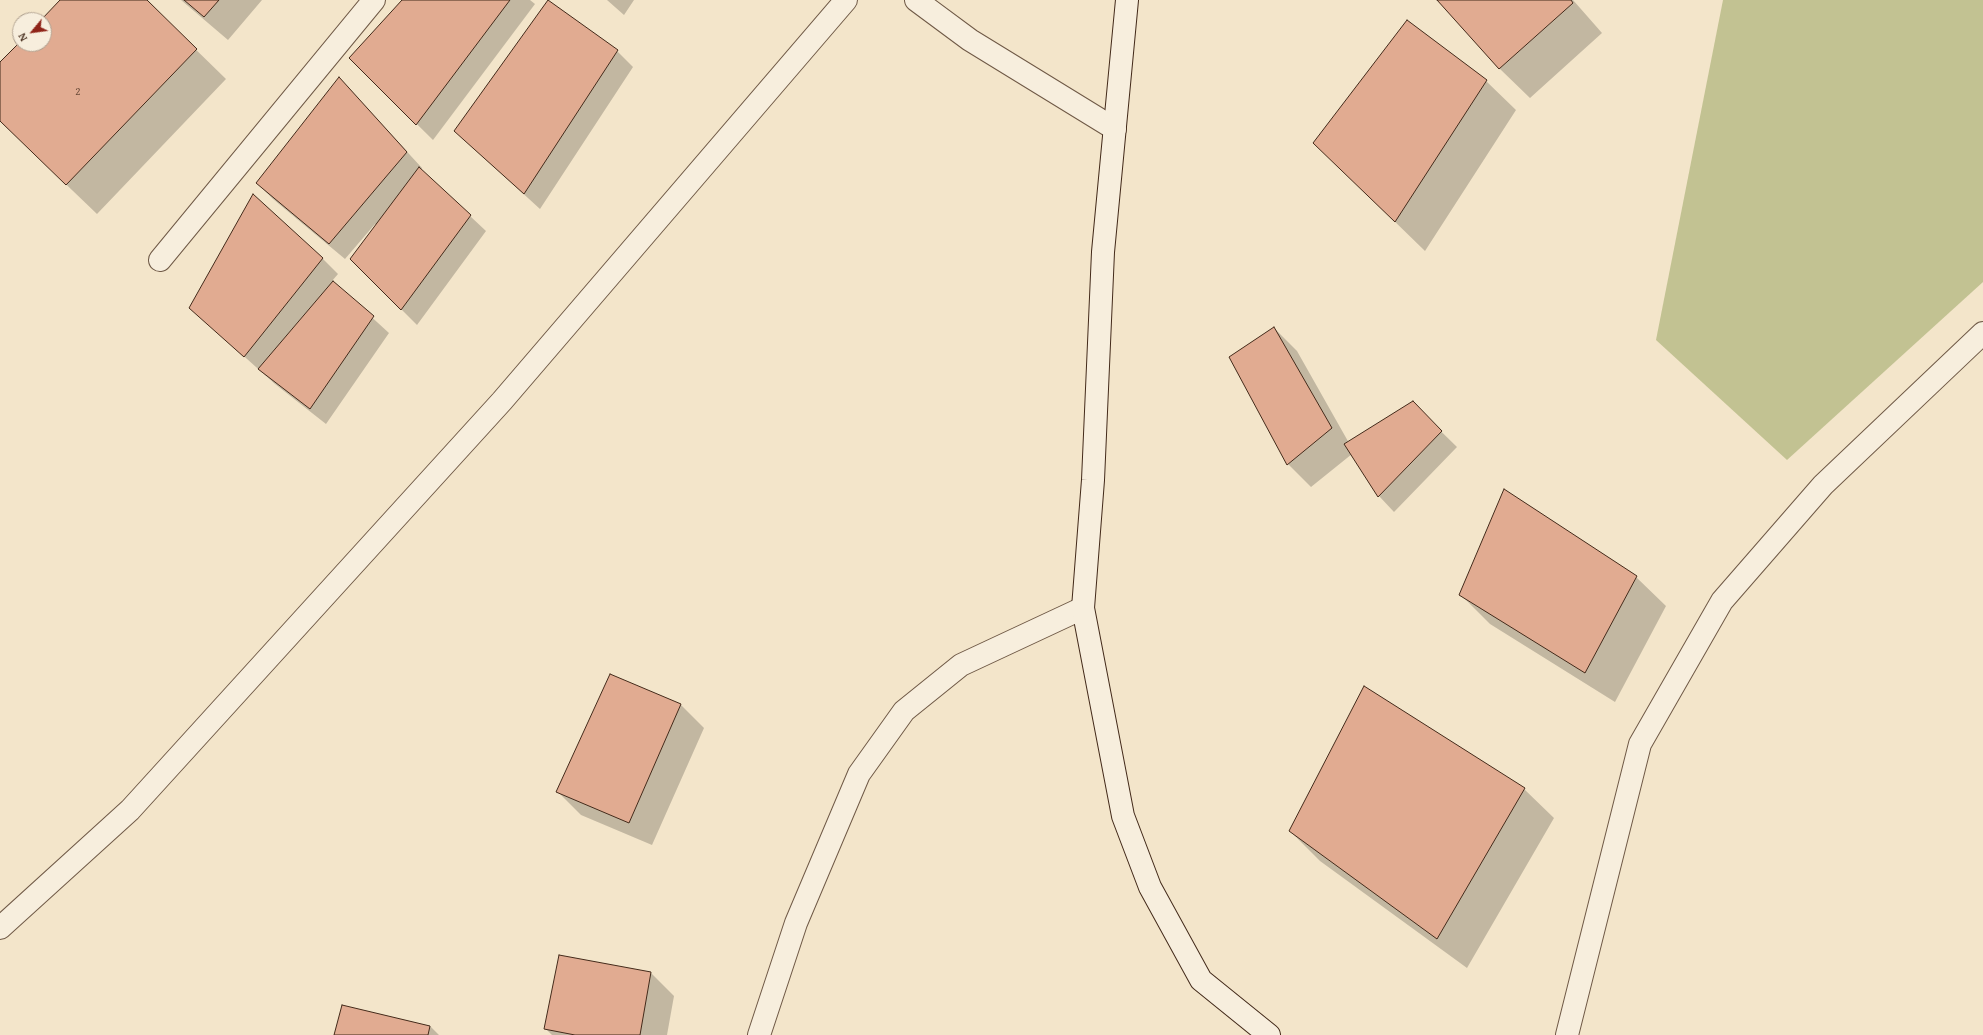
<!DOCTYPE html>
<html>
<head>
<meta charset="utf-8">
<style>
  body { margin:0 }
  #map { position:relative; width:1983px; height:1035px; overflow:hidden; background:#f3e5ca; font-family:"Gentium Book Plus",serif }
  canvas { display:block }
  .north { position:absolute; left:12px; top:12px; width:40px; height:40px; box-sizing:border-box; background:#f7eedd; border:1px solid #afa08f; border-radius:50%; rotate:241deg; font-size:11px; font-weight:700; line-height:16px; text-align:center; color:#432a1a }
  .north::after { content:''; display:block; margin:auto; width:14px; height:18px; background:#8f2418; clip-path:polygon(50% 0,100% 100%,50% 72%,0 100%) }
</style>
</head>
<body>
<div id="map">
<canvas width="1983" height="1035"></canvas>
<div class="north">N</div>
</div>
<script>
const ctx = document.querySelector('canvas').getContext('2d');
ctx.lineJoin = 'round';
function paint(path, color) { ctx.fillStyle = color; ctx.fill(path, 'evenodd'); }
const toPath = rows => new Path2D(rows.map(r => 'M' + r).join(''));
function trace(path, color, width, dash) { ctx.strokeStyle = color; ctx.lineWidth = width; ctx.lineCap = dash ? 'butt' : 'round'; ctx.setLineDash(dash || []); ctx.stroke(path); }
function write(font, color, halo, rows, align = 'center') {
  ctx.font = font + ' "Gentium Book Plus",serif'; ctx.lineWidth = 4; ctx.setLineDash([]); ctx.textBaseline = 'middle'; ctx.strokeStyle = halo; ctx.fillStyle = color; for (const [text, x, y, turn = 0] of rows) {
    ctx.save(); ctx.translate(x, y); ctx.rotate((+turn || 0) * Math.PI / 180); ctx.textAlign = isNaN(turn) ? turn : align; if (halo) ctx.strokeText(text, 0, 0); ctx.fillText(text, 0, 0); ctx.restore();
  }
}
paint(toPath([
  [1723,0,1983,0,1983,282,1787,460,1656,340]
]), '#c2c292');
paint(toPath([
  [61,0,145,0,226,79,97,214,0,121,0,64,20,43,44,44,44,20,42,20],
  [181,0,262,0,228,40],
  [404,0,530,0,535,4,433,140,350,58],
  [607,0,634,0,624,15],
  [1438,0,1573,0,1602,33,1530,98,1500,69],
  [617,51,633,67,540,209,471,146],
  [340,79,422,168,421,170,486,231,417,325,351,259,376,225,375,224,345,259,273,199,257,183],
  [1486,81,1516,110,1425,251,1314,143],
  [322,258,338,274,332,281,389,333,326,424,275,384,190,308],
  [1274,328,1297,351,1349,443,1412,403,1457,447,1394,512,1379,496,1352,454,1311,487,1288,464],
  [1636,577,1666,606,1615,702,1490,624,1461,595],
  [611,676,681,705,704,728,652,845,581,815,558,792],
  [1524,789,1554,818,1467,968,1320,861,1290,831],
  [651,973,674,996,667,1035,552,1035,545,1028],
  [343,1006,430,1026,439,1035,335,1035]
]), '#0003');
const building = toPath([
  [60,0,147,0,197,49,66,185,0,121,0,62,20,42,20,44,44,44,44,20,41,20,60,0],
  [184,0,219,0,204,17,184,0],
  [402,0,510,0,416,125,349,58,402,0],
  [548,0,618,50,524,194,454,131,548,0],
  [1437,0,1571,0,1573,3,1499,69,1437,0],
  [1407,20,1487,80,1395,222,1313,143,1407,20],
  [339,77,407,152,329,244,256,183,339,77],
  [419,167,471,215,401,310,350,259,419,167],
  [253,194,323,258,244,357,189,308,253,194],
  [333,281,374,316,310,409,258,369,333,281],
  [1274,327,1332,428,1287,465,1229,357,1274,327],
  [1413,401,1442,431,1378,497,1344,444,1413,401],
  [1504,489,1637,576,1585,673,1459,595,1504,489],
  [610,674,681,704,629,823,556,792,610,674],
  [1364,686,1525,788,1437,939,1289,831,1364,686],
  [559,955,651,972,640,1035,575,1035,544,1029,559,955],
  [342,1005,430,1026,428,1035,334,1035,342,1005]
]);
paint(building, '#e1ab91');
trace(building, '#432a1a', 1);
const street = toPath([
  [916,0,970,40,1115,129],
  [160,260,374,0],
  [0,928,130,810,502,401,846,0],
  [759,1035,796,923,859,774,904,711,961,665,1083,608],
  [1567,1035,1640,744,1722,601,1823,485,1983,333]
]);
const secondary = toPath([
  [1127,0,1103,252,1093,480,1083,608,1123,816,1150,887,1201,980,1269,1035]
]);
trace(street, '#6f5946', 24);
trace(secondary, '#432a1a', 24);
trace(street, '#f7eedd', 22);
trace(secondary, '#f7eedd', 22);
write('11px', '#6a4a38', null, [
  ["2",78,92]
]);
</script>
</body>
</html>
